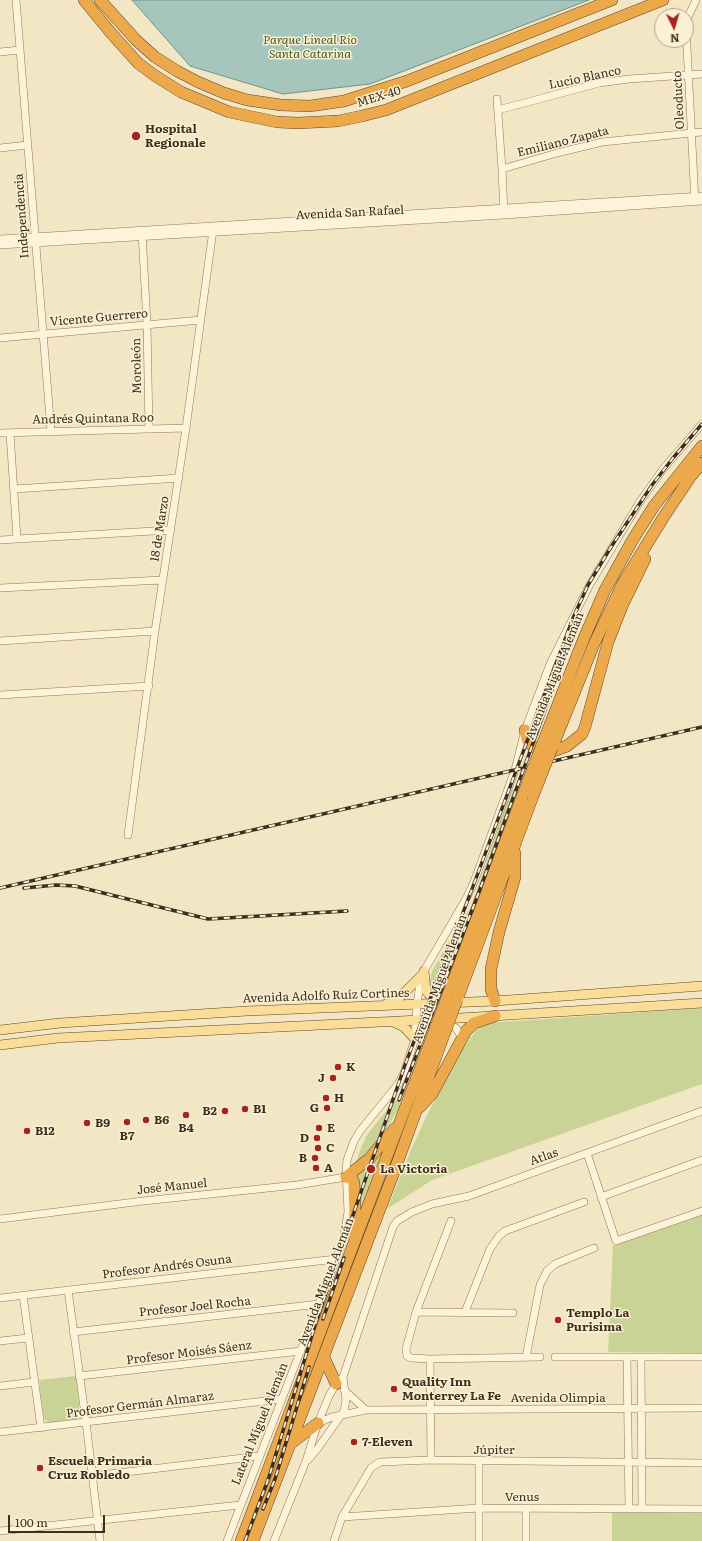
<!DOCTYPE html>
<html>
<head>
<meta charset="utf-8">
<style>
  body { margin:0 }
  #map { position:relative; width:702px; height:1541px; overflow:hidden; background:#f3e6c4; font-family:Literata,serif }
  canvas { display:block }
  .north { position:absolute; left:654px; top:8px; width:40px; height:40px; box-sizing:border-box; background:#f9f0d5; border:1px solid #afa28b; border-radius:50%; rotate:175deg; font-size:11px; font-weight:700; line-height:16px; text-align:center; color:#3f2e1d }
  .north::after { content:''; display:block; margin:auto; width:14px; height:18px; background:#a72320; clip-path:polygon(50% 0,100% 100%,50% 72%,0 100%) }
  .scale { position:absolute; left:8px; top:1515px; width:97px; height:18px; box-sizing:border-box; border:2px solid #3f2e1d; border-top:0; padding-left:5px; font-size:12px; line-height:14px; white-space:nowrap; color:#3f2e1d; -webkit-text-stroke:3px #f9f0d5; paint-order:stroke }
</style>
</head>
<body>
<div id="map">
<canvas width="702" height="1541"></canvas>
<div class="north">N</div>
<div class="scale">100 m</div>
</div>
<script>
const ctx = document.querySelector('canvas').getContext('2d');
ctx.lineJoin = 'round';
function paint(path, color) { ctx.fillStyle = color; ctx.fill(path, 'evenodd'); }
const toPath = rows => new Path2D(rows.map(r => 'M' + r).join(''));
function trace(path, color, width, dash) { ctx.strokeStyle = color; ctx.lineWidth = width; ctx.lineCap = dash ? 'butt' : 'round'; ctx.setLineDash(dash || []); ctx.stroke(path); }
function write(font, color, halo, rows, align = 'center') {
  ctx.font = font + ' Literata,serif'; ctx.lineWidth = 3; ctx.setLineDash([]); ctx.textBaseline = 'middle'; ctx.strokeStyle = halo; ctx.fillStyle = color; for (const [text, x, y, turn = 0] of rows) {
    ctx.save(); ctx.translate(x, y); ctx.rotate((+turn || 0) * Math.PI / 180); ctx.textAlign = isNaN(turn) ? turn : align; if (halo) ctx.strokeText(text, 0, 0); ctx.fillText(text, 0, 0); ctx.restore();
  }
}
paint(toPath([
  [512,789,518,791,440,999,431,992,429,986,432,971,459,924,470,909],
  [702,1008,702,1084,432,1180,387,1209,411,1150,425,1119,461,1051,477,1029,487,1023],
  [395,1100,402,1104,373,1149,353,1169,366,1136],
  [387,1147,364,1211,360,1210,356,1172,374,1161],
  [702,1215,702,1353,608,1352,613,1246],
  [76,1376,80,1414,77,1419,49,1423,44,1419,39,1380],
  [612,1513,702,1513,702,1541,612,1541]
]), '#cad396');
const water = toPath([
  [132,0,589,0,370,84,283,94,190,66,132,0]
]);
paint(water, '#a6c6bd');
trace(water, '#6b968c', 1);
const minor = toPath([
  [16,0,51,431],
  [0,52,20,50],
  [497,99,502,169,504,213],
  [498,110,599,83,629,79,702,74],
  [0,148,28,145],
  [502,169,557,153,602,142,702,132],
  [695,202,686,28,687,19,696,0],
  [142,232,147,324,149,429],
  [0,239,702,196],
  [0,245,504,215,702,201],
  [0,338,201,320],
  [0,433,186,428],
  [10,433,17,539],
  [15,489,179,478],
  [0,540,171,530],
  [0,588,163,580],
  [0,641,155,631],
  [0,695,149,686],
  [128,835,155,631,186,428,213,230],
  [415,1039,417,1004,421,976,467,897,474,882,515,770,525,730,550,664,589,586,639,503,663,469,702,424],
  [587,1153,616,1241,702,1211],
  [601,1197,702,1160],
  [0,1219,143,1201,297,1185,346,1177],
  [451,1221,416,1312,406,1349,407,1356,411,1358,430,1359,540,1357],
  [68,1290,86,1422,100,1541],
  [23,1295,41,1428],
  [0,1298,336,1259],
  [416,1312,513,1313],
  [465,1312,490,1249,499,1236,505,1231,584,1202],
  [73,1332,319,1304],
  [0,1341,28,1338],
  [526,1357,540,1285,547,1271,555,1264,594,1248],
  [555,1357,702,1357],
  [627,1357,629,1509],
  [641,1358,642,1509],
  [430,1359,431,1460],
  [79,1376,301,1351],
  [0,1386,34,1382],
  [344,1390,366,1410],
  [318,1423,332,1417,366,1410,702,1408],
  [0,1432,282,1399],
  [308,1460,318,1448,344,1411,346,1400,343,1377],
  [479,1461,479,1541],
  [93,1476,260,1456],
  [342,1517,479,1508,702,1509],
  [0,1531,240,1505],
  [227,1541,343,1241,348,1212,346,1170,347,1160,354,1141,360,1131,399,1083,405,1070,415,1039,421,1027,430,1024,449,1024,456,1028,462,1038],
  [274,1541,306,1461,318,1423,329,1396,336,1384,343,1377,393,1227,397,1221,412,1212,432,1204,469,1196,702,1111],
  [334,1541,342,1517,371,1468,380,1462,431,1460,702,1463],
  [526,1541,526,1508]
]);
const major = toPath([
  [424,971,426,991,438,1003],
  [386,1004,401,996,421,976],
  [391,1021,404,1027,415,1039],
  [0,1030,60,1023,247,1011,495,1001,702,986],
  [0,1045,58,1038,460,1018,702,1003]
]);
const highway = toPath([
  [84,0,111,33,138,63,154,75,181,92,229,112,277,122,298,123,338,121,362,116,386,110,663,0],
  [100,0,136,40,155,57,177,71,198,82,224,93,247,100,281,105,310,106,344,101,407,81,612,0],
  [525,730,527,739,529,743,537,749,547,751,553,751,567,746,582,734,585,727,608,642,623,604,645,559],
  [542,745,584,638,605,590,632,541,654,506,702,446],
  [552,748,594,644,623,583,663,518,691,476,702,463],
  [446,1000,522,797],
  [457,1000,533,796],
  [495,1001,491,989,491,969,499,932,515,877,515,853],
  [420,1107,432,1094,466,1031,474,1023,495,1016],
  [346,1177,369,1159,394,1129],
  [346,1177,352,1178,354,1183,355,1212,353,1235],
  [324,1357,336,1384],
  [290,1444,318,1423],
  [241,1541,431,1040],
  [253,1541,391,1180,441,1043]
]);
trace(minor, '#917758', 8);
trace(major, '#5e452c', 10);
trace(highway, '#5e452c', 12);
trace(minor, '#fcf3d9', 7);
trace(major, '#fade98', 9);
trace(highway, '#eba94c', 11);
const rail = toPath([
  [0,888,702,727],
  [24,888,56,885,75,886,208,919,347,911],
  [399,1100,479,892,569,644],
  [323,1319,344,1258],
  [263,1509,275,1479,309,1367],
  [245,1541,269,1477,316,1322,405,1065,472,889,573,618,588,585,611,547,652,485,673,458,702,424]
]);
trace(rail, '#3f2e1d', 3.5);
trace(rail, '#f9f0d5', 2, [6]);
const highwayBridge = toPath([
  [533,796,552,748],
  [522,797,542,745],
  [431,1040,446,1000],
  [441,1043,457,1000]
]);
trace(highwayBridge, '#5e452c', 12, []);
trace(highwayBridge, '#eba94c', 11);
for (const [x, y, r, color] of [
  [136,136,5,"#a72320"],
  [338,1067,4,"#a72320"],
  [333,1078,4,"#a72320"],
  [326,1098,4,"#a72320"],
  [327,1108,4,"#a72320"],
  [245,1109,4,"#a72320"],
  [225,1111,4,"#a72320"],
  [186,1115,4,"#a72320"],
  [146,1120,4,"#a72320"],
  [127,1122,4,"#a72320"],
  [87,1123,4,"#a72320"],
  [319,1128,4,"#a72320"],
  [27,1131,4,"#a72320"],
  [317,1138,4,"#a72320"],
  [318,1148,4,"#a72320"],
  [315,1158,4,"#a72320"],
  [316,1168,4,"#a72320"],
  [371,1169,5,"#a72320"],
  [558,1320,4,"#a72320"],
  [394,1389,4,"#a72320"],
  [354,1442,4,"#a72320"],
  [40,1468,4,"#a72320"]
]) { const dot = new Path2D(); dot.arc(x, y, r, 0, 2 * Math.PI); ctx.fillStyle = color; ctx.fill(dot); trace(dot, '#f9f0d5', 1.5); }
write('italic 12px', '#4d5e21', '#f9f0d5', [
  ["Parque Lineal Río",310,40],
  ["Santa Catarina",310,54]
]);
write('12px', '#3f2e1d', '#f9f0d5', [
  ["Lucio Blanco",585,78,-12],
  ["MEX-40",379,97,-17],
  ["Oleoducto",679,100,-93],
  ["Emiliano Zapata",563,142,-14],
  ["Avenida San Rafael",350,213,-3],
  ["Independencia",22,216,-94],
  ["Vicente Guerrero",99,318,-5],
  ["Moroleón",137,366,-91],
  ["Andrés Quintana Roo",93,419,-1],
  ["18 de Marzo",160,529,-81],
  ["Avenida Miguel Alemán",555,676,-68],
  ["Avenida Miguel Alemán",440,979,-70],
  ["Avenida Adolfo Ruíz Cortines",326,996,-2],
  ["Atlas",544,1157,-20],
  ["José Manuel",172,1187,-6],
  ["Profesor Andrés Osuna",167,1267,-7],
  ["Avenida Miguel Alemán",326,1282,-69],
  ["Profesor Joel Rocha",195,1307,-6],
  ["Profesor Moisés Sáenz",189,1353,-7],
  ["Avenida Olimpia",558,1398],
  ["Profesor Germán Almaraz",140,1405,-7],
  ["Lateral Miguel Alemán",260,1424,-68],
  ["Júpiter",494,1450],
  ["Venus",522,1497]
]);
write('bold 12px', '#3f2e1d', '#f9f0d5', [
  ["Hospital",145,129],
  ["Regionale",145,143],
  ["K",346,1067],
  ["J",325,1078,"right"],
  ["H",334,1098],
  ["G",319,1108,"right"],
  ["B1",253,1109],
  ["B2",217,1111,"right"],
  ["B6",154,1120],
  ["B9",95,1123],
  ["B4",186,1128,"center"],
  ["E",327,1128],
  ["B12",35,1131],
  ["B7",127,1136,"center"],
  ["D",309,1138,"right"],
  ["C",326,1148],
  ["B",307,1158,"right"],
  ["A",324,1168],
  ["La Victoria",380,1169],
  ["Templo La",566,1313],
  ["Purisima",566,1327],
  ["Quality Inn",402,1382],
  ["Monterrey La Fe",402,1396],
  ["7-Eleven",362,1442],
  ["Escuela Primaria",48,1461],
  ["Cruz Robledo",48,1475]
], 'left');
</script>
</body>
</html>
